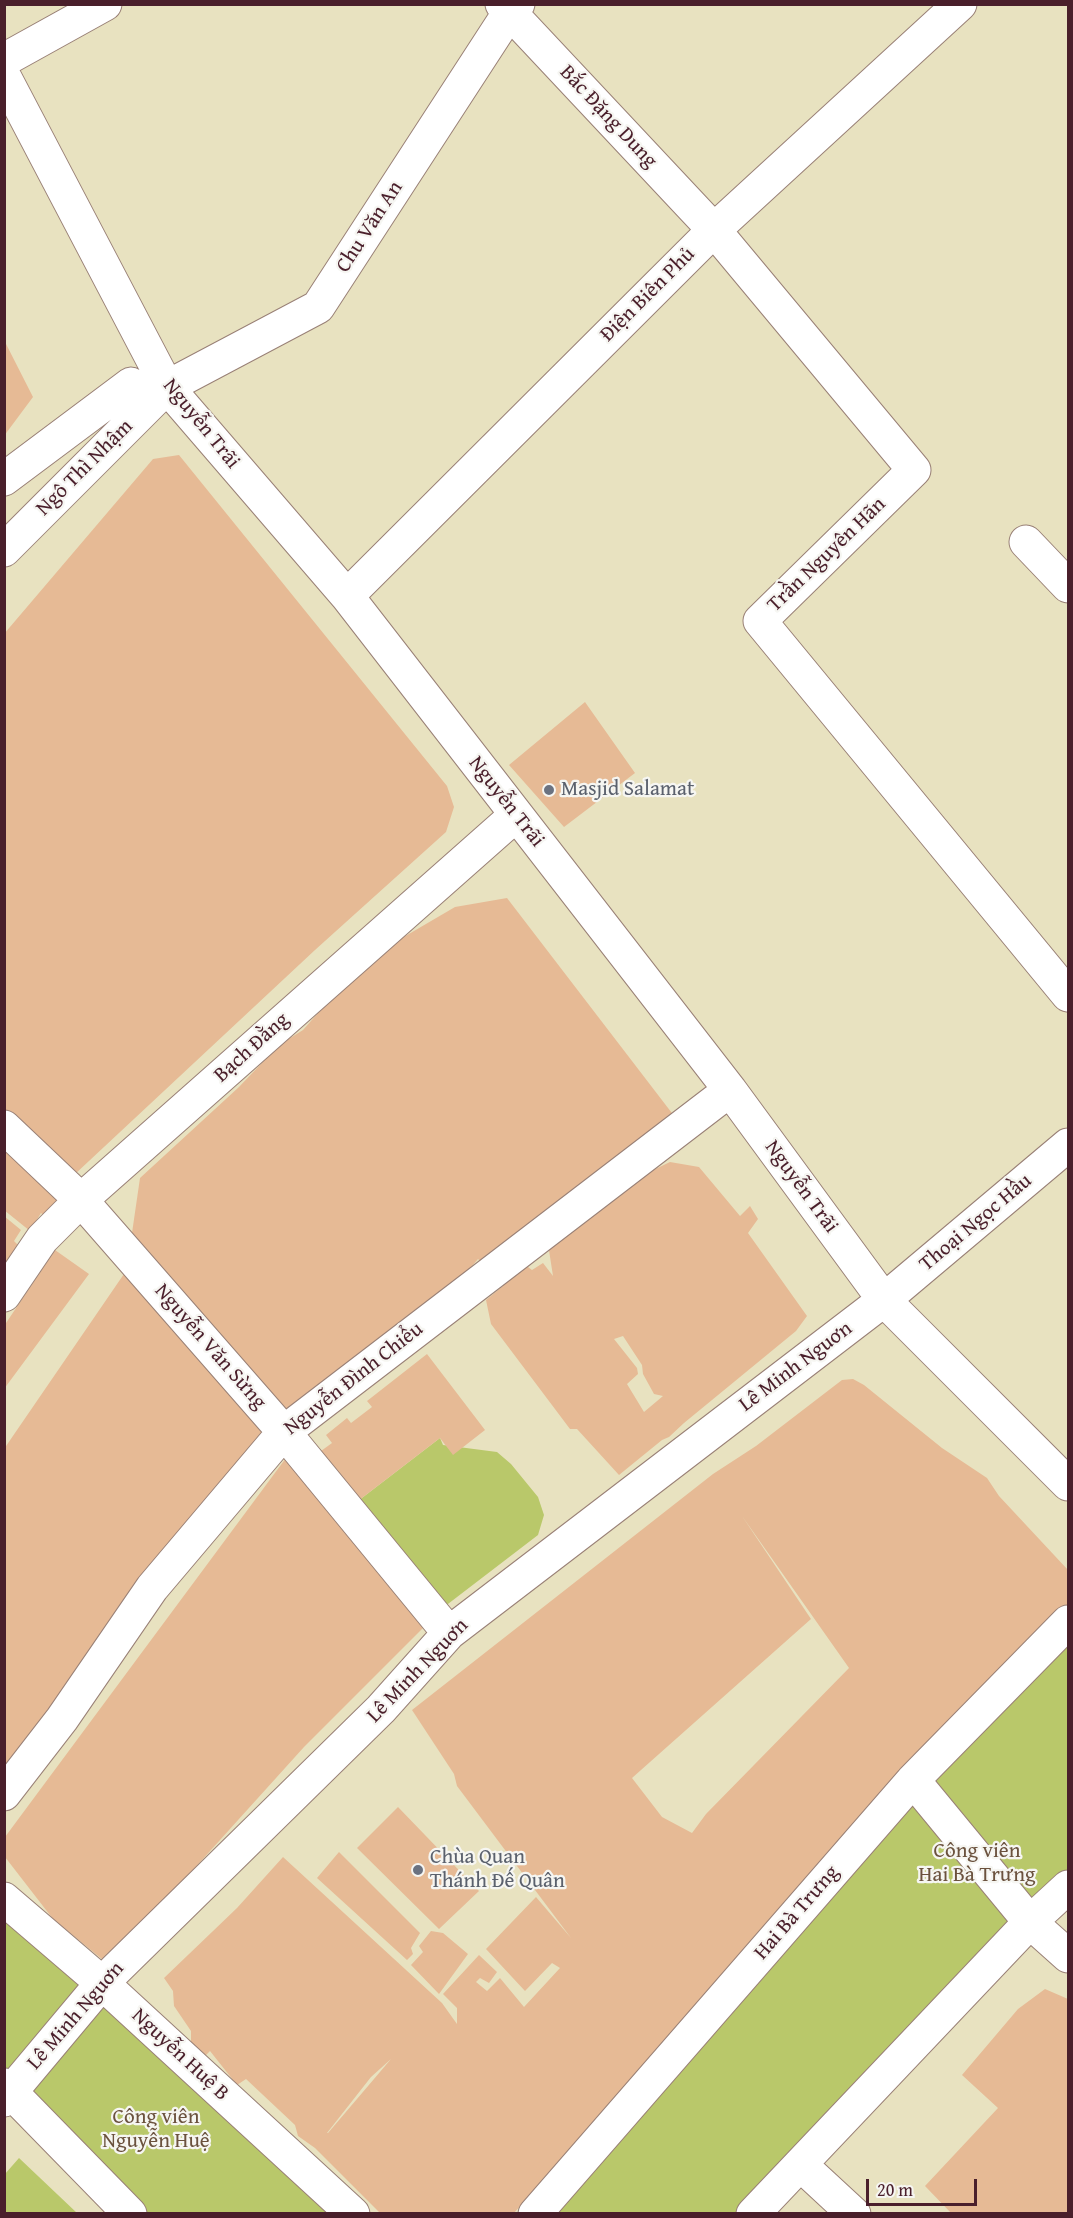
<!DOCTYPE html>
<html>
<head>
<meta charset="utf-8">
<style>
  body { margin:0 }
  #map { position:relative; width:1073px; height:2218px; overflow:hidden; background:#e8e2c0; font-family:"Gentium Book Plus",serif }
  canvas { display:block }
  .frame { position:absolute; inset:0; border:6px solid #4a1f2b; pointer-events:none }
  .scale { position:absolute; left:866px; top:2179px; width:111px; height:27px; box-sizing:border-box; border:3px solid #4a1f2b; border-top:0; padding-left:8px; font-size:18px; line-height:21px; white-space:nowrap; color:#4a1f2b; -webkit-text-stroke:4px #f6f6f2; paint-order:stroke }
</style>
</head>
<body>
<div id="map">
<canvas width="1073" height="2218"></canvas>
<div class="frame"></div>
<div class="scale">20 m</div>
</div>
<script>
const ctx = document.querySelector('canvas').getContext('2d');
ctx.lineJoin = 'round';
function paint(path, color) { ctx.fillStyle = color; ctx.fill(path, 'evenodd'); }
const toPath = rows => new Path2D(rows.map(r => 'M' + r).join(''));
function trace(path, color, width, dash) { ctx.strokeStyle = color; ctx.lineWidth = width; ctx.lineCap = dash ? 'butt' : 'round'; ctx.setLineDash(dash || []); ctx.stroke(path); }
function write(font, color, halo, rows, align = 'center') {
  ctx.font = font + ' "Gentium Book Plus",serif'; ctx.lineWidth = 4.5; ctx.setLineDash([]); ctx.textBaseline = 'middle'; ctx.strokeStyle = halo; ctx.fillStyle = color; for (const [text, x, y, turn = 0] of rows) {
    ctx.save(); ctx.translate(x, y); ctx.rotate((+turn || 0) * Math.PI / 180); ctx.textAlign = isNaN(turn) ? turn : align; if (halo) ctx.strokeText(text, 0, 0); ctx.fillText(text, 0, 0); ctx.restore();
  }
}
paint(toPath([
  [440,1438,443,1445,497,1452,511,1464,538,1497,544,1515,538,1535,444,1607,358,1501],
  [1068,1628,1068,1902,754,2213,538,2214],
  [4,1901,355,2213,140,2213,5,2085],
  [19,2158,77,2213,5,2213,5,2174]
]), '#b9c86a');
paint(toPath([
  [4,340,33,397,4,436],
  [179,455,447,786,454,807,446,832,315,950,74,1175,4,1112,4,634,153,459],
  [585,702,635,773,564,827,509,765],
  [507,898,678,1121,486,1266,478,1259,446,1296,283,1417,267,1403,132,1233,140,1178,239,1087,279,1045,303,1030,342,986,373,955,455,907],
  [4,1137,74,1193,47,1218,41,1213,30,1231,4,1210],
  [670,1162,699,1167,740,1216,750,1206,758,1219,748,1233,807,1316,796,1331,684,1423,669,1437,662,1440,619,1475,577,1429,570,1429,491,1324,486,1300,503,1286,501,1278,520,1261,532,1270,543,1263,553,1276,548,1244,645,1174],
  [623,1336,642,1365,643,1374,654,1394,663,1396,644,1412,627,1384,638,1374,637,1368,614,1339],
  [4,1216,21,1230,14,1241,19,1246,4,1277],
  [55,1250,89,1274,4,1389,4,1326],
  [126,1271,270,1439,4,1781,4,1449],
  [427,1354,485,1430,453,1455,440,1438,358,1501,321,1451,332,1443,326,1435,347,1418,351,1423,372,1407,367,1401],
  [853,1379,864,1385,942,1448,987,1478,999,1496,1068,1570,1068,1609,513,2214,381,2214,315,2148,298,2136,295,2125,246,2079,237,2085,210,2051,204,2057,191,2043,191,2031,174,2006,173,1991,164,1978,237,1908,283,1857,442,2003,457,2024,457,2008,443,1994,479,1955,497,1972,489,1983,480,1978,476,1982,487,1991,500,1978,524,2007,560,1968,552,1963,525,1991,486,1949,536,1897,571,1938,457,1786,454,1774,412,1710,713,1474,756,1446,842,1380],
  [742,1516,849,1668,706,1814,692,1833,662,1817,632,1778,811,1619],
  [391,2059,328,2133,327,2133,371,2077],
  [286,1458,426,1625,304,1747,108,1964,53,1919,5,1857,5,1837],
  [398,1807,479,1891,439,1929,357,1848],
  [339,1852,420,1933,411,1948,413,1954,407,1960,317,1878],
  [431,1931,443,1933,468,1954,439,1994,411,1965,423,1952,419,1946],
  [1045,1989,1068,1999,1068,2214,952,2214,925,2186,998,2108,962,2075,1018,2009]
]), '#e6ba95');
const minor = toPath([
  [502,4,714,230,914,470,760,621,1068,995],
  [4,60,105,4],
  [4,76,167,387,347,596,730,1090,884,1300,1068,1484],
  [4,479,131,384,154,399],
  [1026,542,1068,586],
  [4,550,167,387,318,307,509,13,518,4],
  [347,596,714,230,960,4],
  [4,1127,81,1200,284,1432,449,1633],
  [4,1295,42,1239,81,1200,516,815],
  [913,1780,1030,1922,1068,1956],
  [4,1794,62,1719,152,1588,284,1432,730,1090],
  [4,1899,102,1983,353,2214],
  [4,2085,130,2214],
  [4,2100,102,1983,381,1709,449,1633,884,1300,1068,1145],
  [801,2165,854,2214],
  [535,2214,913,1780,1068,1622],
  [753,2214,1030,1922,1068,1887]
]);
trace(minor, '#998076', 35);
trace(minor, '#fff', 33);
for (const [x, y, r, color] of [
  [549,790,6,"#6b7280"],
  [418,1870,6,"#6b7280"]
]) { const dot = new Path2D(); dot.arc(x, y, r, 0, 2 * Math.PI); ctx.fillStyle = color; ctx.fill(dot); trace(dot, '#f6f6f2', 2); }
write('21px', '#4a1f2b', '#f6f6f2', [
  ["Bắc Đặng Dung",608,117,47],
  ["Chu Văn An",370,227,-57],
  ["Điện Biên Phủ",648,295,-45],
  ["Nguyễn Trãi",201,424,51],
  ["Ngô Thì Nhậm",85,468,-45],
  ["Trần Nguyên Hãn",827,555,-44],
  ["Nguyễn Trãi",506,802,52],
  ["Bạch Đằng",252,1048,-42],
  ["Nguyễn Trãi",801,1187,54],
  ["Thoại Ngọc Hầu",976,1223,-40],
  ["Nguyễn Văn Sừng",210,1347,49],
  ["Lê Minh Nguơn",796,1367,-37],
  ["Nguyễn Đình Chiểu",354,1379,-38],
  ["Lê Minh Nguơn",418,1671,-46],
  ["Hai Bà Trưng",797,1913,-49],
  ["Lê Minh Nguơn",76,2016,-49],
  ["Nguyễn Huệ B",180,2055,43]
]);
write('21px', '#5b616d', '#f6f6f2', [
  ["Masjid Salamat",561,790],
  ["Chùa Quan",430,1858],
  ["Thánh Đế Quân",430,1882]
], 'left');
write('21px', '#6b523e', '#f6f6f2', [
  ["Công viên",977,1852],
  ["Hai Bà Trưng",977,1876],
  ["Công viên",156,2118],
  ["Nguyễn Huệ",156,2142]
]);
</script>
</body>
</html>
